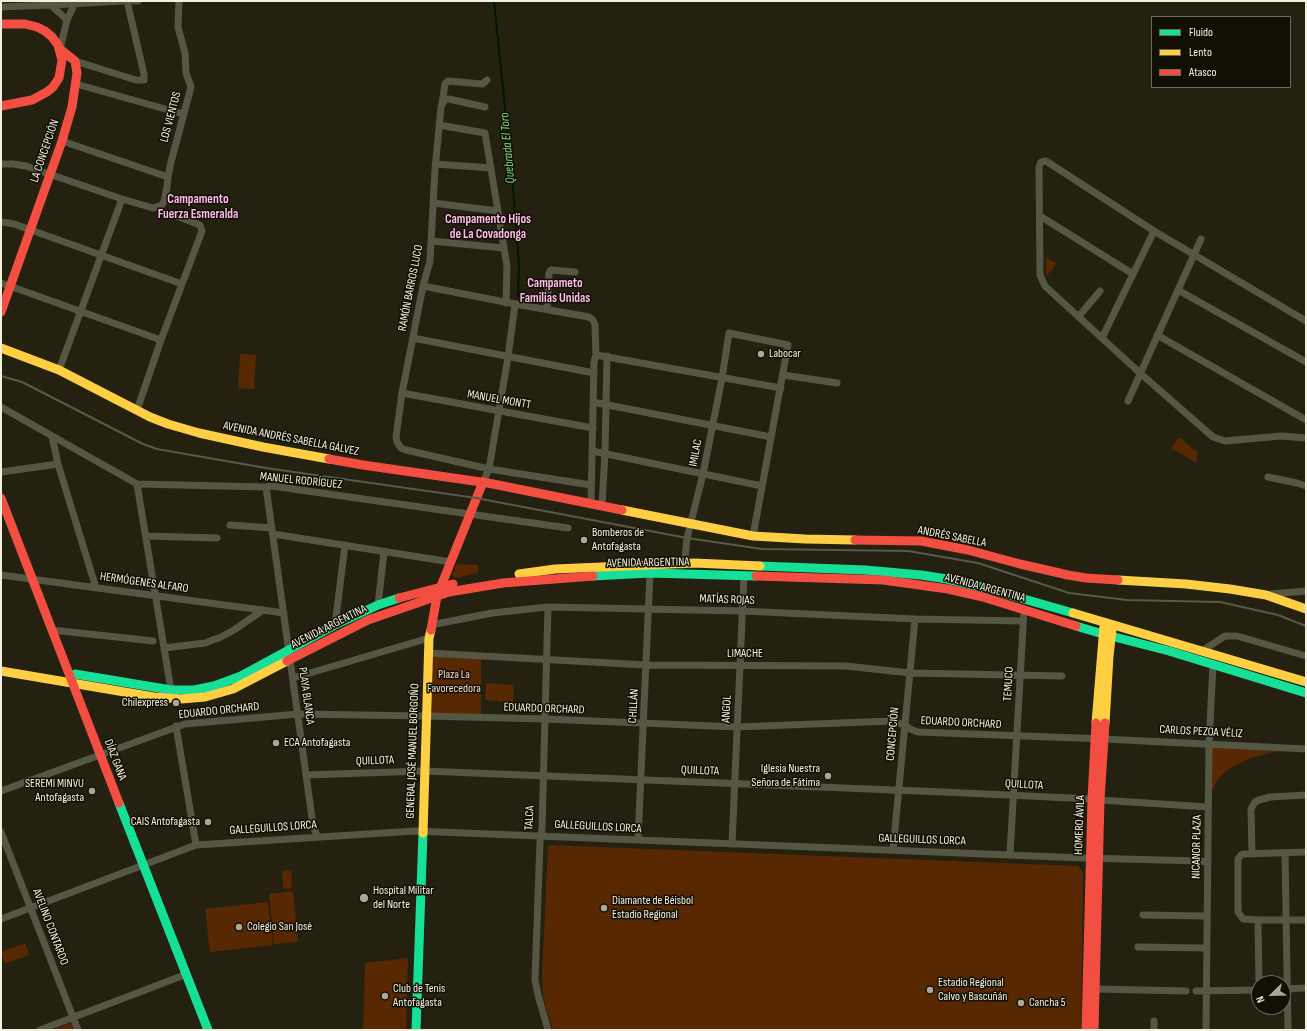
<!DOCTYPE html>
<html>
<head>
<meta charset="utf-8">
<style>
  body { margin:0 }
  #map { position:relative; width:1307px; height:1031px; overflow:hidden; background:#242111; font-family:"Sofia Sans Condensed",sans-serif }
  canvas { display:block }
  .frame { position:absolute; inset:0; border:2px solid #f3f0df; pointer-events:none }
  .legend { position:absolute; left:1151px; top:16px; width:140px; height:72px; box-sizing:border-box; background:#120f04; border:1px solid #6c695c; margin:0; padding:5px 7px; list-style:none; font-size:12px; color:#f3f0df }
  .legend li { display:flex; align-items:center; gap:8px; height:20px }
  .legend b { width:20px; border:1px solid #6c695c }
  .north { position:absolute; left:1251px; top:975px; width:40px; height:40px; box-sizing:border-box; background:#120f04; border:1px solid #6c695c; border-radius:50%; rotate:247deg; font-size:11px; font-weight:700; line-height:16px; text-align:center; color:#f3f0df }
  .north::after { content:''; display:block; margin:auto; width:14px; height:18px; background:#aba897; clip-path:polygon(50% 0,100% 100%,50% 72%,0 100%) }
</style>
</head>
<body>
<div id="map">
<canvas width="1307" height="1031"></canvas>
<div class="frame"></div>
<ul class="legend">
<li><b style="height:5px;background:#16e098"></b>Fluido</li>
<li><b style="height:5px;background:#ffcf43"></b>Lento</li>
<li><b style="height:5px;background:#f24e42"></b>Atasco</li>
</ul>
<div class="north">N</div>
</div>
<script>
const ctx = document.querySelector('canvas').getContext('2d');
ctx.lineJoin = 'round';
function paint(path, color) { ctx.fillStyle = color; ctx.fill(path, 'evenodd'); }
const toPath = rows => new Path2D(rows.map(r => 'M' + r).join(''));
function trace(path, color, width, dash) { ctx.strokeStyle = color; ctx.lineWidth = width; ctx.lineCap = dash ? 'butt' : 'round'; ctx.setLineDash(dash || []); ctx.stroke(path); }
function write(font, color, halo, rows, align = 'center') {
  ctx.font = font + ' "Sofia Sans Condensed",sans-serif'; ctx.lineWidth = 3; ctx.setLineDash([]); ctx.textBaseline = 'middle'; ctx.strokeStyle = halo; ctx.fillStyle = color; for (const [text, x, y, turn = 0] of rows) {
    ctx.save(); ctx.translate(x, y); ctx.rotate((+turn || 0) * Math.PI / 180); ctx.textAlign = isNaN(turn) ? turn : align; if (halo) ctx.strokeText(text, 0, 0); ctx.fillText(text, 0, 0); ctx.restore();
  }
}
paint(toPath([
  [1046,257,1056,264,1046,277],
  [240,354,256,355,254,389,238,388],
  [1179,437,1198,453,1196,463,1171,448],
  [457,564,478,565,478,573,455,578,452,575],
  [428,653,481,656,481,717,426,716],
  [486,683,514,685,513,702,485,700],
  [1214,746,1277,751,1251,758,1236,765,1226,771,1217,781,1210,795,1211,747],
  [548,845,1078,866,1083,872,1081,1030,553,1030,543,997,542,976],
  [291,870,292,888,283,889,282,871],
  [293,891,298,942,274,944,269,894],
  [268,902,273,945,210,952,205,909],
  [25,943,29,955,5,964,1,952],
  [408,958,406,1030,363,1030,365,963],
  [71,1023,74,1030,52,1030]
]), '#582803');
trace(toPath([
  [494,1,512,176,518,250,519,269,518,296]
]), '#031503', 2);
trace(toPath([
  [134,1,138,1],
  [51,5,67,20],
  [1,7,51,5,122,1],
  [60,49,67,20,75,3,75,1],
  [75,61,136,80,144,80,144,74,127,1],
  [76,84,183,114],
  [442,103,445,84,448,81,482,84,485,82,487,80],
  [485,107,449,99,445,99,441,107,435,169,430,261,423,286,402,393,396,437,397,442,401,448,406,450,489,469,591,485],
  [439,125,485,133,507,266,506,303],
  [62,141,168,177],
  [1,164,13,164,26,166,122,199,153,208,162,205,164,201,167,187,168,177,171,162,191,87,186,73,185,53,178,27,179,1],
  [436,164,491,168],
  [433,203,498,211],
  [1040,216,1133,274],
  [1,222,14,224,182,284],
  [431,241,504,248],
  [1,283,161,340],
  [423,286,515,304,589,317,593,320,595,325,596,355,594,362,591,503],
  [1178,290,1306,362],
  [547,309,549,273,551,270,575,272],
  [1079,316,1100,291],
  [1306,321,1154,231,1046,161,1041,162,1039,167,1040,275,1045,286,1140,373,1213,437,1225,441,1281,436,1306,438],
  [1157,335,1306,420],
  [413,338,594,373],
  [1102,338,1154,231],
  [596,355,781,388],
  [59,370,122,199],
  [783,375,837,383],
  [402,393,593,428],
  [1128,401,1201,239],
  [593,402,771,437],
  [1,407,137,484,266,487,272,486,568,528],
  [137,410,161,340,202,231,200,225,174,215],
  [52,436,58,464,96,588],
  [592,451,762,486],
  [1,472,58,464],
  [1268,477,1297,483,1306,486],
  [483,482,489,469,508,357,515,304],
  [137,484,171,690],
  [266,487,313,825,317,836],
  [602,505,605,453,607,356],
  [230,525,272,528],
  [273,534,451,562],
  [146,536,217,538],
  [682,565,685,558,687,538,703,474,722,378,729,333,788,345,753,536],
  [1,575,284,613],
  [1270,594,1306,591],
  [378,605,384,552],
  [548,607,542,829,540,842,535,980,538,995,548,1030],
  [335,625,345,545],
  [431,625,492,613,548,607,742,611,915,619,1023,621],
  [52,630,153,641],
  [164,648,205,643,221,637,234,630,263,610],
  [1202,651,1225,636,1237,636,1306,656],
  [428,653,646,665,846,666,910,673,1062,676],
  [293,678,429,638],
  [176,726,196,845],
  [306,775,424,771,943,792,1092,799],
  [1,791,185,724,298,714,426,716,545,719,737,727,892,721,905,725,910,729,918,732,1104,739,1306,749],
  [1100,800,1208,807],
  [1,832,78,1030],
  [638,840,650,573],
  [732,844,744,575],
  [893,850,915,619],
  [1306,852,1244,854,1241,855,1238,859,1238,912,1243,919,1258,920,1306,920],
  [1252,853,1251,809,1255,802,1259,800,1270,797,1306,795],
  [1285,853,1288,1030],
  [1010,854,1024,610],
  [1143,915,1207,916],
  [1,919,196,845,415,831,1084,858,1199,861,1208,862],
  [1258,920,1259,983],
  [1138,947,1206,948],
  [1095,989,1186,991],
  [1283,989,1306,988],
  [1196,991,1259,990],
  [40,1030,187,974],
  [1154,1030,1154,1021],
  [1206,1030,1209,744,1213,664]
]), '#555744', 7);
trace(toPath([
  [760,566,865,570,921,575,947,579,989,589,1073,613],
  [593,576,650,573,756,576],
  [1076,626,1103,634,1169,651,1306,693],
  [75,674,171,690,194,690,214,686,241,676,335,625,378,605,399,598],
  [119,803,208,1030],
  [416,1030,423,833]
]), '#16e098', 9);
trace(toPath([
  [1,348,59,370,150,417,168,424,199,433,263,447,329,459],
  [622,510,753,536,805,539,855,540],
  [519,574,555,569,695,563,760,566],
  [1118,580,1186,584,1230,589,1266,595,1306,609],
  [1073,613,1306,682],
  [1,671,154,697,181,699,205,697,233,689,287,661],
  [1096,723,1104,626],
  [1105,723,1109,656,1112,629],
  [423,833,429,638,431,630]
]), '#ffcf43', 9);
trace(toPath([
  [1,24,25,24,37,27,45,31,52,37,58,45,62,60,59,78,53,87,47,92,32,100,1,106],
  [1,312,62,141,72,107,77,73,75,61,60,49],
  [329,459,363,465,488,483,622,510],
  [1,498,119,803],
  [855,540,921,541,968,550,1020,564,1068,575,1086,578,1118,580],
  [756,576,883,580,948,589,983,597,1076,626],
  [399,598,453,584],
  [431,630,437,596,483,482],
  [287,661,368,620,449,592,503,583,593,576],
  [1086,1030,1092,799,1096,723],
  [1094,1030,1100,800,1105,723]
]), '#f24e42', 9);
trace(toPath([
  [1,376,22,382,143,444,157,449,266,468,476,498,687,538,762,549,908,551,978,563,1069,593,1127,600,1220,602,1278,615,1306,626]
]), '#58594a', 2);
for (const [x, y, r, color] of [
  [761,354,4,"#aba897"],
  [584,540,4,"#aba897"],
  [176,703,4,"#aba897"],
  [276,743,4,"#aba897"],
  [828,776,4,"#aba897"],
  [92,791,4,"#aba897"],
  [208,822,4,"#aba897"],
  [364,898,5,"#aba897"],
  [604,908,4,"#aba897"],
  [239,927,4,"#aba897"],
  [930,990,4,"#aba897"],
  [385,996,4,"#aba897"],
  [1021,1003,4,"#aba897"]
]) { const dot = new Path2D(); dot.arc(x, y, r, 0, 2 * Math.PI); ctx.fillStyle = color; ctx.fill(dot); trace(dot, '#120f04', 1.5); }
write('12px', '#f3f0df', '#120f04', [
  ["LOS VIENTOS",171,117,-75],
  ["LA CONCEPCIÓN",45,151,-71],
  ["RAMÓN BARROS LUCO",411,288,-79],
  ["MANUEL MONTT",499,400,10],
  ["AVENIDA ANDRÉS SABELLA GÁLVEZ",291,439,11],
  ["IMILAC",696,453,-79],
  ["MANUEL RODRÍGUEZ",301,481,6],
  ["ANDRÉS SABELLA",952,537,11],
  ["AVENIDA ARGENTINA",648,563,-1],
  ["HERMÓGENES ALFARO",144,583,8],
  ["AVENIDA ARGENTINA",985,588,15],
  ["MATÍAS ROJAS",727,600,2],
  ["AVENIDA ARGENTINA",329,627,-27],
  ["LIMACHE",745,654],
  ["TEMUCO",1009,684,-87],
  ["PLAYA BLANCA",306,696,82],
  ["CHILLÁN",634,706,-87],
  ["EDUARDO ORCHARD",544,709,2],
  ["ANGOL",727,709,-87],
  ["EDUARDO ORCHARD",219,711,-6],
  ["EDUARDO ORCHARD",961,723,3],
  ["CARLOS PEZOA VÉLIZ",1201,732,3],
  ["CONCEPCIÓN",893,734,-85],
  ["GENERAL JOSÉ MANUEL BORGOÑO",413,751,-88],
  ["DÍAZ GANA",115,760,69],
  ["QUILLOTA",375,761,-2],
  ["QUILLOTA",700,771,2],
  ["QUILLOTA",1024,785,3],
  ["TALCA",530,818,-87],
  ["HOMERO ÁVILA",1080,825,-88],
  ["GALLEGUILLOS LORCA",598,827,3],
  ["GALLEGUILLOS LORCA",273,828,-4],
  ["GALLEGUILLOS LORCA",922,840,2],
  ["NICANOR PLAZA",1197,847,-89],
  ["AVELINO CONTARDO",50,927,69]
]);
write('12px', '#f3f0df', '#120f04', [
  ["Labocar",769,354],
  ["Bomberos de",592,533],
  ["Antofagasta",592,547],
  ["Chilexpress",168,703,"right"],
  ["ECA Antofagasta",284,743],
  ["Iglesia Nuestra",820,769,"right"],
  ["Señora de Fátima",820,783,"right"],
  ["SEREMI MINVU",84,784,"right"],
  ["Antofagasta",84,798,"right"],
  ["CAIS Antofagasta",200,822,"right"],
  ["Hospital Militar",373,891],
  ["del Norte",373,905],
  ["Diamante de Béisbol",612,901],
  ["Estadio Regional",612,915],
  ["Colegio San José",247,927],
  ["Estadio Regional",938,983],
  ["Calvo y Bascuñán",938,997],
  ["Club de Tenis",393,989],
  ["Antofagasta",393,1003],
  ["Cancha 5",1029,1003]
], 'left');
write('12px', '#f0d8cc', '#120f04', [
  ["Plaza La",454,675],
  ["Favorecedora",454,689]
]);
write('italic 13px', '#78de84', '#120f04', [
  ["Quebrada El Toro",508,148,-95]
]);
write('bold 13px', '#febaeb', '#120f04', [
  ["Campamento",198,200],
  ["Fuerza Esmeralda",198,215],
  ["Campamento Hijos",488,220],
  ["de La Covadonga",488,235],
  ["Campameto",555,284],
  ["Familias Unidas",555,299]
]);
</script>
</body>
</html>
